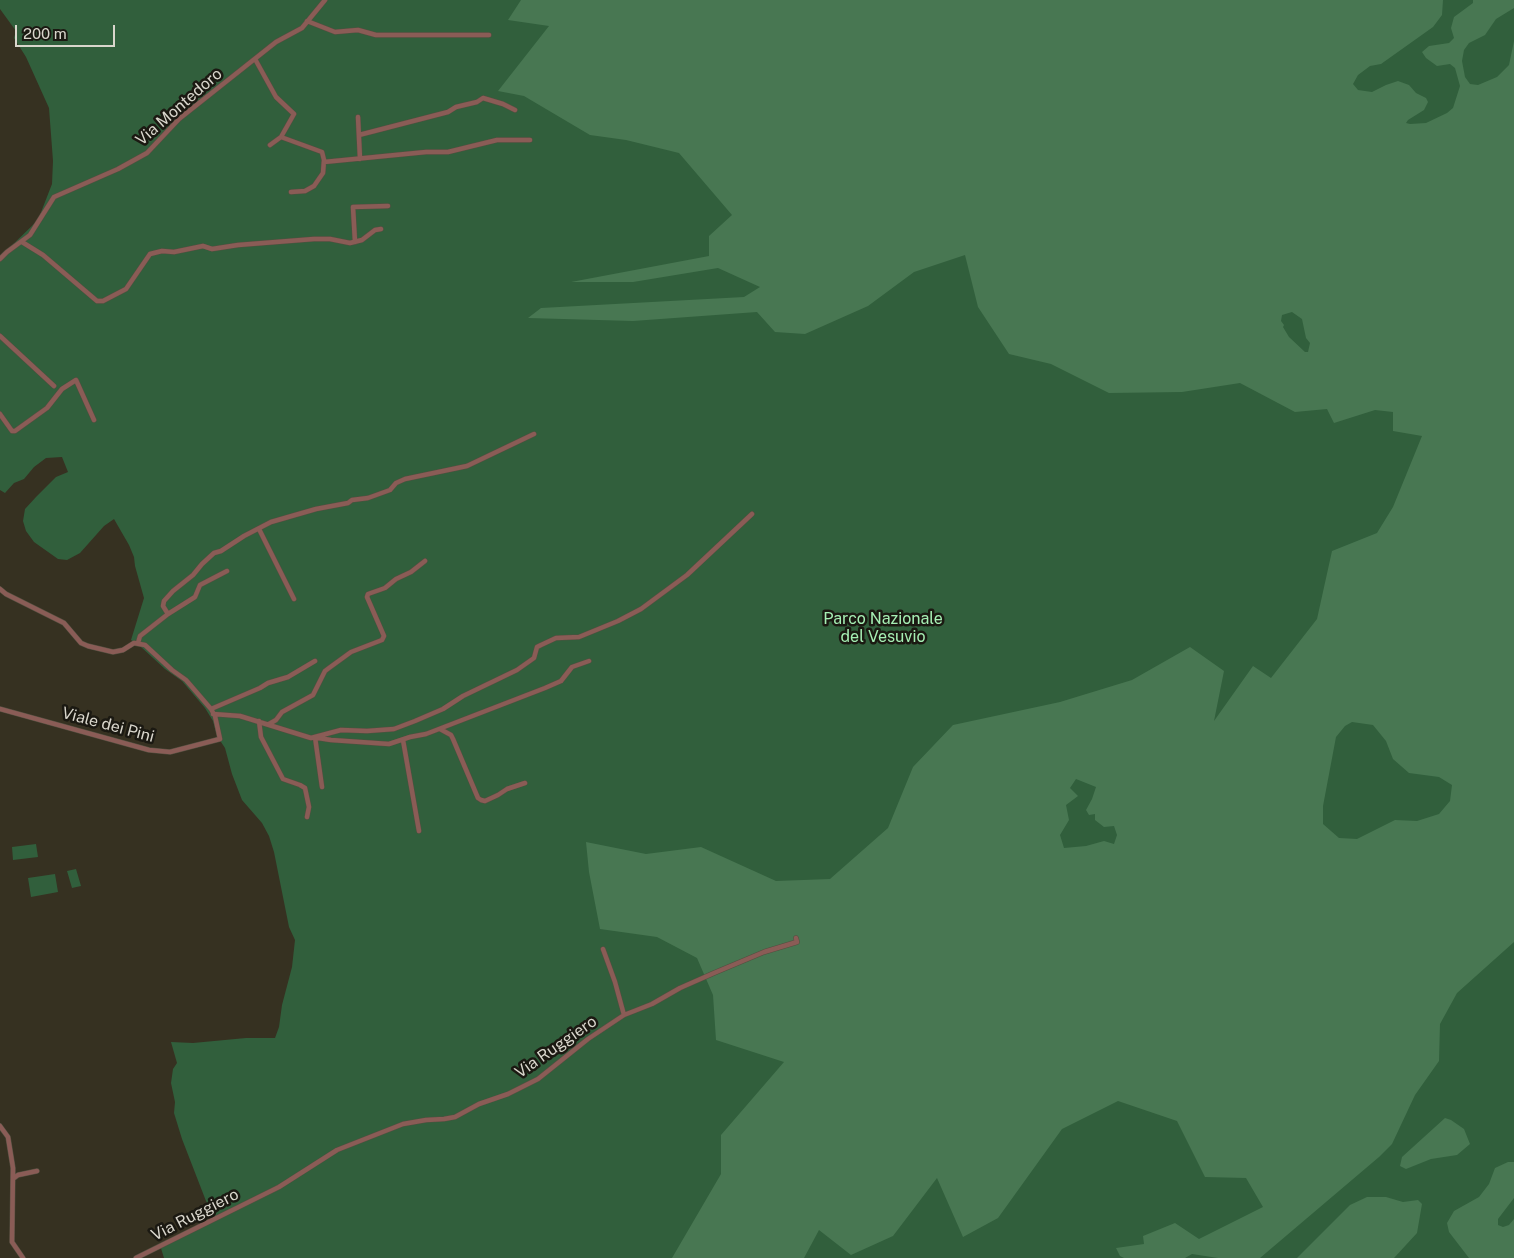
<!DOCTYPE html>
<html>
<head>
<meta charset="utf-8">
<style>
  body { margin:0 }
  #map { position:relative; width:1514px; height:1258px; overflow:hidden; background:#363121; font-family:"Public Sans",sans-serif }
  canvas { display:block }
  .scale { position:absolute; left:15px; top:25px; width:100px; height:22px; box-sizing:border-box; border:2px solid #d9d6cc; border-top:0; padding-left:6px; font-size:15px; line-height:18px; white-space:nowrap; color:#d9d6cc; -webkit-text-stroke:4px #1b1912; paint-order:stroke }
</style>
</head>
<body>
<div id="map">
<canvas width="1514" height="1258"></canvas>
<div class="scale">200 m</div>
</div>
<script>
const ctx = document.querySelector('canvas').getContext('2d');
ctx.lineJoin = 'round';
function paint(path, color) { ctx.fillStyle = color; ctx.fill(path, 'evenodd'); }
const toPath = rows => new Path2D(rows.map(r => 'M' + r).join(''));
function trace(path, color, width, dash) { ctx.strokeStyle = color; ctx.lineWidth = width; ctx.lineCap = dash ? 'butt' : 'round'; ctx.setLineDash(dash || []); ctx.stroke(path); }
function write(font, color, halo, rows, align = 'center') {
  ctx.font = font + ' "Public Sans",sans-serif'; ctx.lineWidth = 5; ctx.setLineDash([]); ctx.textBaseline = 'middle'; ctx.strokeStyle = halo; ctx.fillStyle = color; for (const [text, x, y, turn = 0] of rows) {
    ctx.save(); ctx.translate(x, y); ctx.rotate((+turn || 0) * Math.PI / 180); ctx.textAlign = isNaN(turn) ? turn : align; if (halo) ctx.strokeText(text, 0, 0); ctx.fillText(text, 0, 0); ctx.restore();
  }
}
paint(toPath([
  [0,0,1514,0,1514,1258,164,1258,160,1245,215,1218,206,1201,182,1139,174,1113,175,1102,171,1083,173,1069,177,1063,171,1042,193,1043,246,1038,275,1038,279,1027,282,1005,292,967,295,940,289,927,274,852,269,836,262,823,242,800,232,774,225,748,217,736,213,721,205,708,182,681,165,669,140,646,131,640,144,598,135,566,134,557,129,545,114,519,104,526,80,553,67,560,58,559,34,542,26,531,23,521,25,509,36,497,56,477,68,472,62,457,46,458,34,467,24,479,14,483,5,493,0,490,0,257,38,220,52,184,53,161,49,108,26,57,14,38,16,31,0,9],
  [36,844,38,857,13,860,12,847],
  [76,869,81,886,72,888,67,871],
  [55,874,58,892,31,897,28,878]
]), '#315f3c');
paint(toPath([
  [521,0,1443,0,1442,15,1433,27,1381,64,1370,66,1358,75,1353,84,1358,90,1372,92,1386,85,1398,81,1409,85,1416,93,1426,98,1428,102,1424,110,1408,120,1406,123,1410,124,1426,123,1447,113,1453,108,1460,86,1455,68,1450,64,1437,66,1426,58,1422,52,1429,46,1449,43,1454,38,1451,28,1454,17,1473,3,1473,0,1514,0,1514,8,1496,19,1485,35,1469,43,1464,50,1462,61,1465,77,1470,84,1478,85,1497,77,1509,65,1514,41,1514,942,1457,993,1440,1024,1439,1061,1415,1095,1392,1144,1379,1157,1260,1258,1218,1258,1192,1254,1185,1258,1124,1258,1120,1256,1116,1248,1144,1244,1143,1236,1175,1223,1199,1239,1263,1207,1246,1178,1205,1177,1177,1121,1118,1101,1062,1129,998,1218,963,1237,937,1178,893,1236,851,1255,819,1230,804,1258,672,1258,721,1174,721,1135,784,1062,716,1040,713,995,697,958,657,937,600,929,589,872,586,842,646,854,701,847,776,881,830,879,888,828,913,767,953,725,1060,702,1132,680,1190,647,1224,671,1214,721,1253,666,1271,678,1317,619,1332,551,1377,533,1393,507,1422,436,1393,431,1393,412,1375,410,1334,423,1327,409,1295,412,1240,383,1182,392,1109,393,1051,364,1009,354,978,307,965,255,914,272,868,306,805,334,775,332,757,312,633,321,528,318,541,308,744,297,760,287,718,268,633,282,571,282,709,256,709,236,732,215,679,153,626,140,590,135,524,96,498,91,549,26,508,20],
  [1292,312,1302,319,1306,338,1310,343,1308,352,1305,352,1289,337,1283,327,1284,325,1281,321,1282,315],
  [1352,722,1373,725,1386,741,1393,759,1409,773,1439,777,1452,785,1450,801,1439,814,1417,821,1395,820,1357,839,1339,838,1323,824,1323,806,1336,737,1345,726],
  [1076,779,1096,787,1092,799,1086,810,1089,815,1095,814,1095,820,1104,827,1114,826,1117,835,1114,844,1104,841,1086,846,1064,848,1060,835,1069,820,1066,805,1078,796,1070,788],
  [1445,1118,1451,1120,1464,1129,1470,1144,1457,1155,1431,1159,1406,1169,1400,1166,1402,1157],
  [1508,1162,1514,1162,1514,1198,1498,1219,1498,1225,1503,1227,1509,1225,1514,1219,1514,1258,1469,1258,1449,1232,1447,1223,1454,1211,1479,1197,1489,1184,1495,1168],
  [1367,1197,1386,1197,1403,1202,1418,1200,1422,1204,1417,1233,1394,1258,1297,1258,1350,1205]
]), '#487752');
const minor = toPath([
  [307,21,335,32,358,30,376,35,489,35],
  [255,59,276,97,294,114,281,137,270,145],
  [358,117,360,159],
  [359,135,448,112,456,107,477,102,483,98,503,104,515,110],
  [281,137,322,152,324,160,323,173,314,186,305,191,291,192],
  [324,162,426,152,448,152,497,140,530,140],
  [22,242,43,255,97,301,103,301,126,289,150,254,162,251,174,252,203,246,212,249,238,245,314,239,330,239,350,243,362,240,375,230,381,229],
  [355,242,353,207,388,206],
  [0,259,7,252,30,235,54,197,118,169,147,153,179,119,276,42,302,28,325,0],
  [0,336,54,386],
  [0,414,12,431,15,431,47,408,62,389,76,380,94,420],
  [259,529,294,599],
  [0,589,6,594,64,623,81,643,88,646,113,652,123,650,134,643,145,645,172,670,186,680,211,709,215,716,220,739,170,752,149,750,0,709],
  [168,614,163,606,164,601,173,591,193,575,202,564,214,553,221,551,244,536,271,522,316,509,348,503,352,500,368,498,390,490,396,483,405,479,467,466,534,434],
  [138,643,140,636,168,614,195,597,200,585,227,571],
  [211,709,260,688,268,683,288,677,315,661],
  [213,714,240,716,311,738,341,730,367,731,394,729,415,721,443,709,463,696,517,670,534,658,537,647,541,645,556,638,579,637,618,621,641,609,687,575,752,514],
  [259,721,261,737,283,779,300,785,305,788,309,807,307,817],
  [269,724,276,720,282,712,313,695,325,671,329,668,351,652,382,640,384,636,367,597,368,594,385,588,396,579,411,572,425,561],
  [440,729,451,735,453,739,478,798,481,800,485,801,498,795,507,789,525,783],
  [315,737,322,787],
  [318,738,331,740,389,744,410,737,426,734,545,688,561,681,572,667,589,661],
  [403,740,419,831],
  [603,949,615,982,624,1015],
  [0,1126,8,1137,13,1168,12,1242,23,1258],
  [14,1178,18,1175,37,1171],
  [136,1258,279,1187,337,1150,403,1124,426,1120,444,1119,455,1117,479,1104,508,1094,538,1079,588,1039,624,1015,652,1004,680,988,714,973,764,952,797,942,796,938]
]);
trace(minor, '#534f40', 5.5);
trace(minor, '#8a5c56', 4.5);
write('16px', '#d9d6cc', '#1b1912', [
  ["Via Montedoro",179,107,-41],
  ["Viale dei Pini",108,725,15],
  ["Via Ruggiero",556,1047,-35],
  ["Via Ruggiero",195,1215,-27]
]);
write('16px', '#a6efb4', '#1b1912', [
  ["Parco Nazionale",883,619],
  ["del Vesuvio",883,637]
]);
</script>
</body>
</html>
